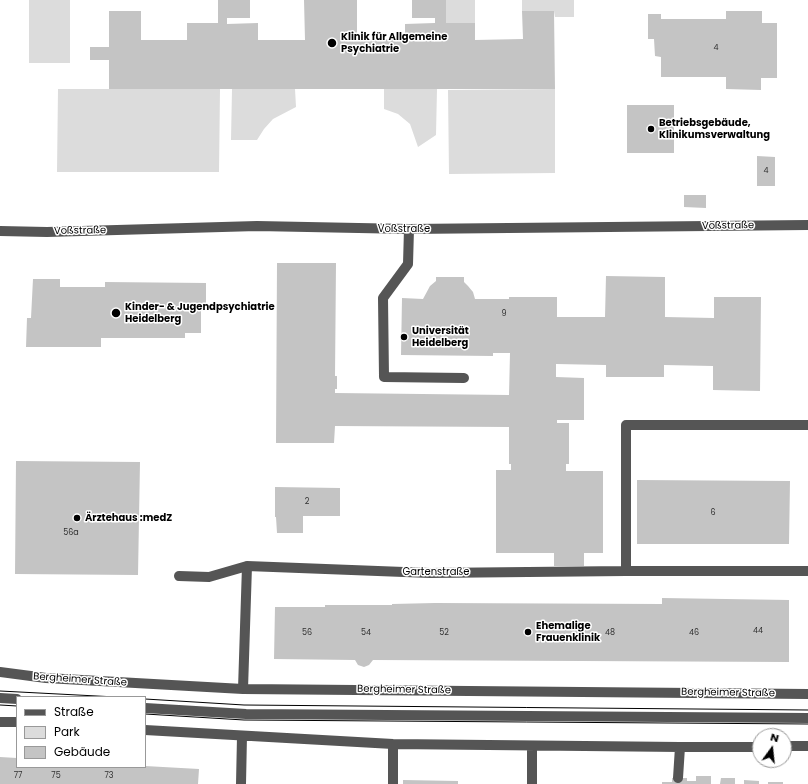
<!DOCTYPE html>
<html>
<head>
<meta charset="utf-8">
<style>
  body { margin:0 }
  #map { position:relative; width:808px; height:784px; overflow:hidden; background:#fff; font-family:Poppins,sans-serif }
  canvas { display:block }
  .legend { position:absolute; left:16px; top:696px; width:130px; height:72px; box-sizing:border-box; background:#fff; border:1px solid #999; margin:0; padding:5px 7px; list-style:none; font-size:12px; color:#000 }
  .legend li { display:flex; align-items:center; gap:8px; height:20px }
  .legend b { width:20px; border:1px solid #999 }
  .north { position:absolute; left:752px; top:728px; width:40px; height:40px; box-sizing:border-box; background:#fff; border:1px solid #999; border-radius:50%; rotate:15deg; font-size:11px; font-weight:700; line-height:16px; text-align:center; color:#000 }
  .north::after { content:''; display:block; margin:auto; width:14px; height:18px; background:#000; clip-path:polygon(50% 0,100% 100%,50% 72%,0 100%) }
</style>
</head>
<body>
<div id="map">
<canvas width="808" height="784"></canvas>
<ul class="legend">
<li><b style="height:5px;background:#555"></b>Straße</li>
<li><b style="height:11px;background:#dcdcdc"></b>Park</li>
<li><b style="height:11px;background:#c4c4c4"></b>Gebäude</li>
</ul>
<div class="north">N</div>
</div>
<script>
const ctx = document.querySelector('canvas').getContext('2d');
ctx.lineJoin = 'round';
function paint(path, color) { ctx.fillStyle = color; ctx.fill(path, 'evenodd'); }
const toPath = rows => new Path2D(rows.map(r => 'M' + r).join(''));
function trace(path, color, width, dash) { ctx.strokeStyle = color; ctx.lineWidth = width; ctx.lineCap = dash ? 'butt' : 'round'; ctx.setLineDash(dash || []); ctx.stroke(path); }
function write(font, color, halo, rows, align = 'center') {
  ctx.font = font + ' Poppins,sans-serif'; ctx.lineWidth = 3; ctx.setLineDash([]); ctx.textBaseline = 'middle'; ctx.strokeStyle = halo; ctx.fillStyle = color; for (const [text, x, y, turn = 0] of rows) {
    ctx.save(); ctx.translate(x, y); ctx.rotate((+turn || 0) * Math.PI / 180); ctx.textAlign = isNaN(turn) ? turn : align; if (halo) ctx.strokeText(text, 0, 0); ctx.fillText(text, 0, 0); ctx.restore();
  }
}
paint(toPath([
  [29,0,70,0,70,63,29,63],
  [446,0,475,0,475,23,446,23],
  [522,0,574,0,574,17,555,17,554,11,522,11],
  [58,89,220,89,219,172,57,172],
  [232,89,295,89,296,107,273,119,264,129,257,140,231,140],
  [384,89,437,89,436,135,418,147,410,124,398,114,384,109],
  [555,89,555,173,449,174,448,90]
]), '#dcdcdc');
paint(toPath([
  [218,0,250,0,250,18,227,18,227,24,258,23,258,40,305,40,304,0,357,0,357,40,405,39,405,24,435,23,435,18,412,18,412,0,446,0,446,23,475,23,475,40,523,39,522,11,554,11,555,89,109,89,109,60,90,60,90,47,109,47,109,11,141,11,141,40,187,40,187,23,218,23],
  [726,11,762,11,762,23,777,23,777,78,761,78,761,90,726,89,726,77,661,77,661,57,655,56,654,39,648,39,648,14,661,14,661,19,726,19],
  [627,105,674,105,674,153,627,153],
  [757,156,775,157,775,186,757,186],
  [684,195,706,195,706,208,684,207],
  [277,263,336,263,335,376,337,376,337,389,335,389,335,393,509,395,510,353,493,353,493,356,401,355,402,298,423,299,430,286,436,281,436,277,464,277,464,282,468,286,473,292,475,299,509,299,509,297,557,297,557,317,605,317,606,276,665,277,665,317,714,318,714,297,761,297,760,391,713,390,713,366,664,365,664,377,606,377,606,365,556,364,556,377,584,378,584,420,557,420,557,423,569,423,569,464,566,464,566,471,603,471,603,553,584,553,584,566,554,566,554,553,496,553,496,470,511,470,511,464,509,464,509,427,335,426,334,443,276,443],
  [33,279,60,279,60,287,105,287,105,282,206,283,206,308,201,308,201,333,185,333,185,338,101,338,101,347,26,347,27,318,31,318],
  [16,461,140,462,138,575,15,574],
  [637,480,790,481,789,544,637,544],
  [275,487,340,488,340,516,303,516,303,533,277,533,276,517,275,517],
  [662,598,789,600,789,662,373,660,369,665,364,667,358,665,355,660,274,659,275,607,325,607,325,605,392,605,392,604,435,603,662,604],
  [0,757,17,758,17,767,145,766,199,769,198,784,0,784],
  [696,776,711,776,711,784,662,784,662,782,672,782,672,778,687,778,687,781,696,781],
  [721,778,735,778,735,784,720,784],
  [403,780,458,781,458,784,403,784],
  [744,780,759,781,759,784,744,784],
  [768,782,783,782,783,784,768,784]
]), '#c4c4c4');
trace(toPath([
  [409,229,408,264,383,298,384,377,464,378],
  [0,231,47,232,257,226,409,229,808,225],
  [808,425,626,425,626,571,808,571],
  [179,576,209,577,247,566,430,573,626,571],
  [0,672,46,678,243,689,808,694],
  [243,689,247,566],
  [0,698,17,699],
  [145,708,246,714,808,718],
  [0,722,17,722],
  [145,730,393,744,680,747,760,747],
  [784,746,808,746],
  [678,778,680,747],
  [241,784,242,736],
  [393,784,393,744],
  [532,784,532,746]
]), '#555', 10);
trace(toPath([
  [0,691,116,697],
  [145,699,244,705,808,710],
  [0,705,17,706],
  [145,714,244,720,808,724]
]), '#000', 1);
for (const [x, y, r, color] of [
  [332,43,5,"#000"],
  [651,129,4,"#000"],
  [116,313,5,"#000"],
  [404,337,4,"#000"],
  [77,518,4,"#000"],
  [528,632,4,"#000"]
]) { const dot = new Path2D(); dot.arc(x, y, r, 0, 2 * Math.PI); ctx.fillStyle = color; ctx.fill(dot); trace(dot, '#fff', 1.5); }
write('8px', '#313131', null, [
  ["4",716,48],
  ["4",766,171],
  ["9",504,314],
  ["2",307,502],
  ["6",713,513],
  ["56a",71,533],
  ["44",758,631],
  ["56",307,633],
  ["54",366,633],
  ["52",444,633],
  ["48",610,633],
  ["46",694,633],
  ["77",18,776],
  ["75",56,776],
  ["73",109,776]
]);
write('bold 10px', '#000', '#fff', [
  ["Klinik für Allgemeine",341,37],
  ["Psychiatrie",341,49],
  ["Betriebsgebäude,",659,123],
  ["Klinikumsverwaltung",659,135],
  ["Kinder- & Jugendpsychiatrie",125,307],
  ["Heidelberg",125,319],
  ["Universität",412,331],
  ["Heidelberg",412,343],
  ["Ärztehaus :medZ",85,518],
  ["Ehemalige",536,626],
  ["Frauenklinik",536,638]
], 'left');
write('10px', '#000', '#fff', [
  ["Voßstraße",728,226,-1],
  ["Voßstraße",404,229],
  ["Voßstraße",80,231,-1],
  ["Gartenstraße",436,572],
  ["Bergheimer Straße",80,680,4],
  ["Bergheimer Straße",404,690,1],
  ["Bergheimer Straße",728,693,1]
]);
</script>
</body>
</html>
